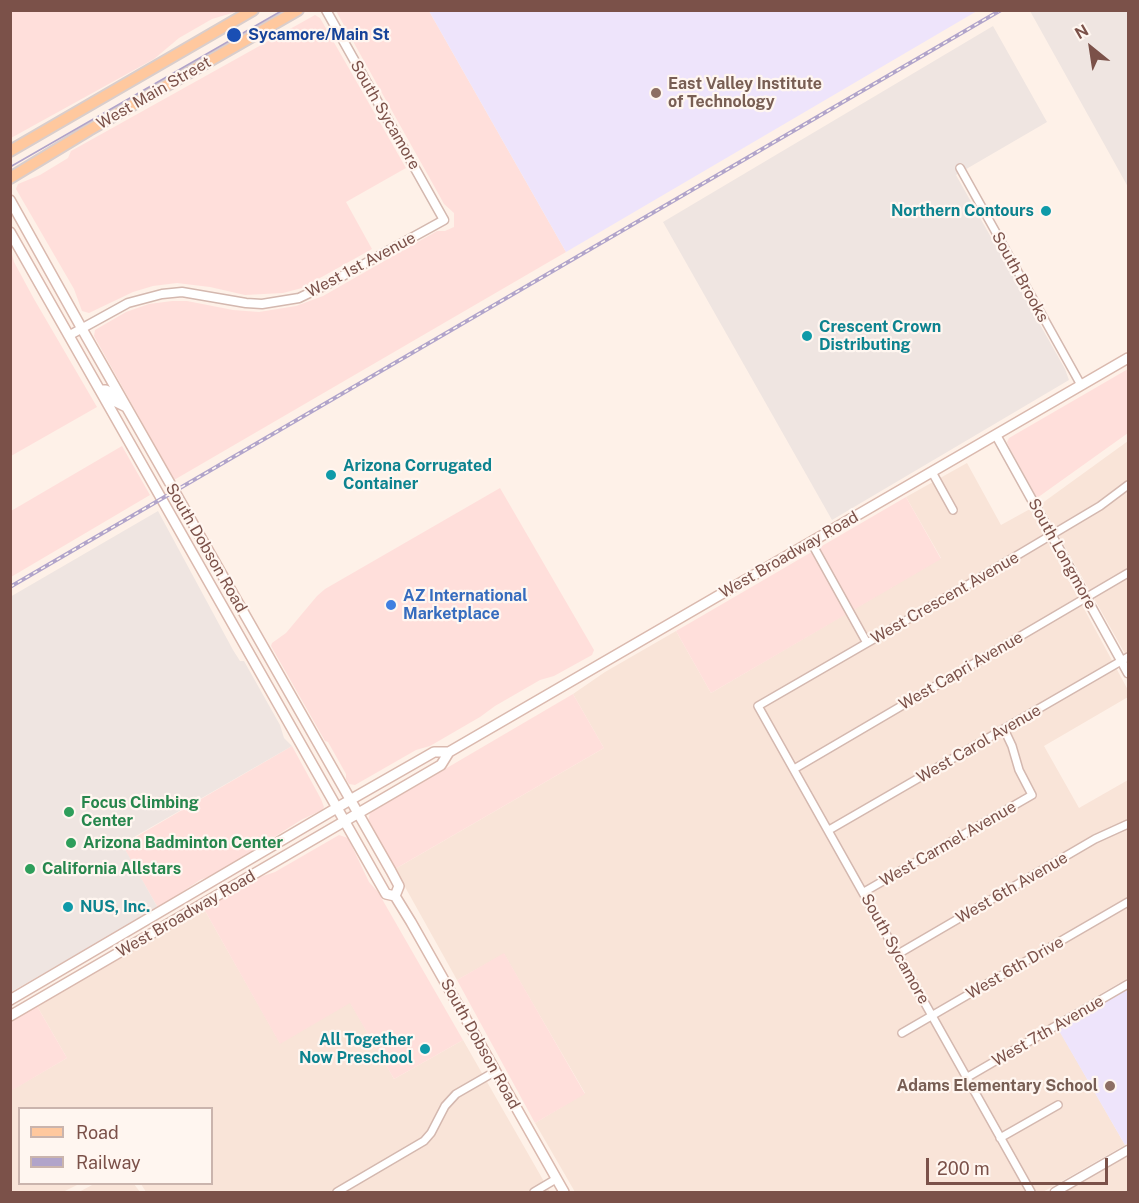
<!DOCTYPE html>
<html>
<head>
<meta charset="utf-8">
<style>
  body { margin:0 }
  #map { position:relative; width:1139px; height:1203px; overflow:hidden; background:#fef1e8; font-family:"Public Sans",sans-serif }
  canvas { display:block }
  .frame { position:absolute; inset:0; border:12px solid #7b5149; pointer-events:none }
  .legend { position:absolute; left:18px; top:1107px; width:195px; height:78px; box-sizing:border-box; background:#fff6f0; border:2px solid #cab4ad; margin:0; padding:8px 10px; list-style:none; font-size:18px; color:#7b5149 }
  .legend li { display:flex; align-items:center; gap:12px; height:30px }
  .legend b { width:30px; border:2px solid #cab4ad }
  .north { position:absolute; left:1061px; top:18px; width:60px; height:60px; -webkit-text-stroke:4px #fff6f0; paint-order:stroke; rotate:330deg; font-size:16px; font-weight:700; line-height:24px; text-align:center; color:#7b5149 }
  .north::after { content:''; display:block; margin:auto; width:21px; height:27px; background:#7b5149; clip-path:polygon(50% 0,100% 100%,50% 72%,0 100%) }
  .scale { position:absolute; left:926px; top:1158px; width:182px; height:27px; box-sizing:border-box; border:3px solid #7b5149; border-top:0; padding-left:8px; font-size:18px; line-height:21px; white-space:nowrap; color:#7b5149; -webkit-text-stroke:4px #fff6f0; paint-order:stroke }
</style>
</head>
<body>
<div id="map">
<canvas width="1139" height="1203"></canvas>
<div class="frame"></div>
<ul class="legend">
<li><b style="height:8px;background:#ffc89e"></b>Road</li>
<li><b style="height:8px;background:#b1a4ca"></b>Railway</li>
</ul>
<div class="north">N</div>
<div class="scale">200 m</div>
</div>
<script>
const ctx = document.querySelector('canvas').getContext('2d');
ctx.lineJoin = 'round';
function paint(path, color) { ctx.fillStyle = color; ctx.fill(path, 'evenodd'); }
const toPath = rows => new Path2D(rows.map(r => 'M' + r).join(''));
function trace(path, color, width, dash) { ctx.strokeStyle = color; ctx.lineWidth = width; ctx.lineCap = dash ? 'butt' : 'round'; ctx.setLineDash(dash || []); ctx.stroke(path); }
function write(font, color, halo, rows, align = 'center') {
  ctx.font = font + ' "Public Sans",sans-serif'; ctx.lineWidth = 4.5; ctx.setLineDash([]); ctx.textBaseline = 'middle'; ctx.strokeStyle = halo; ctx.fillStyle = color; for (const [text, x, y, turn = 0] of rows) {
    ctx.save(); ctx.translate(x, y); ctx.rotate((+turn || 0) * Math.PI / 180); ctx.textAlign = isNaN(turn) ? turn : align; if (halo) ctx.strokeText(text, 0, 0); ctx.fillText(text, 0, 0); ctx.restore();
  }
}
paint(toPath([
  [1128,441,1128,659,1041,504],
  [967,463,1001,525,1030,509,1128,690,1128,697,1044,746,1079,808,1128,780,1128,978,1054,1021,1125,1145,1043,1192,575,1192,535,1123,585,1093,504,954,457,980,395,869,604,748,573,694,605,672,676,631,711,693,941,558,906,497],
  [204,909,280,1043,350,1002,394,1079,463,1040,550,1192,146,1192,141,1184,212,1184,212,1108,20,1108,20,1184,79,1184,63,1192,11,1192,10,1091,67,1058,37,1006],
  [1128,1155,1128,1192,1064,1192],
  [94,1184,134,1184,140,1192,79,1192]
]), '#f9e4d8');
paint(toPath([
  [11,10,239,10,239,11,212,19,179,38,154,59,11,138],
  [336,11,429,11,566,252,174,480,94,336,95,330,126,312,149,304,172,301,187,301,233,310,259,312,296,306,323,296,437,231,445,231,454,227,454,213,444,204,438,193],
  [315,15,320,18,406,168,346,202,372,249,302,288,283,293,245,295,210,287,177,283,153,286,133,292,89,313,82,311,74,289,16,189,18,184,40,175,68,158,71,151],
  [11,250,14,262,34,299,97,407,11,456],
  [1128,369,1128,433,1037,498,1009,447,1007,442,1009,438],
  [122,446,150,495,11,577,11,511],
  [500,488,594,650,592,655,554,676,540,680,495,706,480,717,430,746,416,750,355,785,349,784,346,779,346,774,328,742,325,741,271,646,272,643,286,633,317,596,325,589],
  [906,497,941,559,711,693,676,631],
  [573,694,604,748,395,869,368,821,370,813],
  [292,746,321,799,324,807,322,810,301,820,216,874,200,880,158,908,122,845],
  [339,835,348,838,369,882,378,892,463,1040,394,1079,350,1003,280,1044,204,909,260,877,275,872],
  [504,953,585,1094,535,1123,457,980],
  [37,1006,67,1058,11,1091,11,1022]
]), '#ffdfdb');
paint(toPath([
  [1030,11,1128,11,1128,187,1093,124],
  [993,26,1047,122,956,175,1065,369,1069,380,832,520,663,222],
  [158,511,233,650,240,661,244,661,280,725,284,738,292,746,122,844,158,908,11,992,10,597]
]), '#efe5e1');
paint(toPath([
  [429,11,977,11,566,252],
  [1128,988,1128,1143,1125,1145,1058,1029]
]), '#eee4fb');
const minor = toPath([
  [960,168,1081,385],
  [932,472,953,510],
  [811,542,867,643],
  [794,769,1128,573],
  [829,830,1128,657],
  [864,892,1032,795,1019,770,1012,746,1004,729],
  [898,954,1095,839,1128,824],
  [902,1033,1128,902],
  [966,1078,1128,984],
  [1000,1138,1058,1105],
  [337,1192,424,1141,431,1133,445,1106,456,1094,496,1071],
  [534,1192,556,1179],
  [1031,1192,758,706,969,584,1100,506,1128,485]
]);
const tertiary = toPath([
  [70,335,128,303,162,294,182,292,246,303,262,304,299,298,328,284,444,220,326,10],
  [996,435,1128,673],
  [1055,1192,1128,1150]
]);
const secondary = toPath([
  [10,200,86,336,391,871,399,886,395,896],
  [10,232,378,880,386,894,395,896,411,922,564,1192],
  [102,390,106,390,109,392,116,402,126,407],
  [10,1000,357,796,434,752,449,752,1128,358],
  [10,1016,441,765,449,752]
]);
const primary = toPath([
  [10,151,253,10],
  [10,178,89,130,298,10]
]);
trace(minor, '#d4b8af', 10);
trace(tertiary, '#d4b8af', 11);
trace(secondary, '#dab9ae', 12);
trace(primary, '#dacecc', 14);
trace(minor, '#fff', 7);
trace(tertiary, '#fff', 8);
trace(secondary, '#fff', 9);
trace(primary, '#ffc89e', 10);
trace(toPath([
  [10,167,283,10]
]), '#b1a4ca', 1.5);
const rail = toPath([
  [10,587,1001,10]
]);
trace(rail, '#b1a4ca', 4);
trace(rail, '#fff6f0', 1.5, [4.5]);
for (const [x, y, r, color] of [
  [234,35,8,"#1a4fb4"],
  [656,93,6,"#8d6e63"],
  [1046,211,6,"#0f9aa8"],
  [807,336,6,"#0f9aa8"],
  [331,475,6,"#0f9aa8"],
  [391,605,6,"#3f7fe0"],
  [69,812,6,"#2e9e5b"],
  [71,843,6,"#2e9e5b"],
  [30,869,6,"#2e9e5b"],
  [68,907,6,"#0f9aa8"],
  [425,1049,6,"#0f9aa8"],
  [1110,1086,6,"#8d6e63"]
]) { const dot = new Path2D(); dot.arc(x, y, r, 0, 2 * Math.PI); ctx.fillStyle = color; ctx.fill(dot); trace(dot, '#fff6f0', 2); }
write('bold 16px', '#164399', '#fff6f0', [
  ["Sycamore/Main St",248,35]
], 'left');
write('bold 16px', '#785e54', '#fff6f0', [
  ["East Valley Institute",668,84],
  ["of Technology",668,102],
  ["Adams Elementary School",1098,1086,"right"]
], 'left');
write('16px', '#7b5149', '#fff6f0', [
  ["West Main Street",154,93,-30],
  ["South Sycamore",385,115,60],
  ["West 1st Avenue",361,265,-28],
  ["South Brooks",1020,277,61],
  ["South Dobson Road",206,548,60],
  ["South Longmore",1062,554,61],
  ["West Broadway Road",789,555,-30],
  ["West Crescent Avenue",945,598,-30],
  ["West Capri Avenue",961,671,-30],
  ["West Carol Avenue",979,744,-30],
  ["West Carmel Avenue",948,844,-30],
  ["West 6th Avenue",1012,888,-30],
  ["West Broadway Road",186,914,-30],
  ["South Sycamore",895,949,61],
  ["West 6th Drive",1015,968,-30],
  ["West 7th Avenue",1048,1031,-30],
  ["South Dobson Road",480,1044,61]
]);
write('bold 16px', '#0d838f', '#fff6f0', [
  ["Northern Contours",1034,211,"right"],
  ["Crescent Crown",819,327],
  ["Distributing",819,345],
  ["Arizona Corrugated",343,466],
  ["Container",343,484],
  ["NUS, Inc.",80,907],
  ["All Together",413,1040,"right"],
  ["Now Preschool",413,1058,"right"]
], 'left');
write('bold 16px', '#366cbe', '#fff6f0', [
  ["AZ International",403,596],
  ["Marketplace",403,614]
], 'left');
write('bold 16px', '#27864d', '#fff6f0', [
  ["Focus Climbing",81,803],
  ["Center",81,821],
  ["Arizona Badminton Center",83,843],
  ["California Allstars",42,869]
], 'left');
</script>
</body>
</html>
